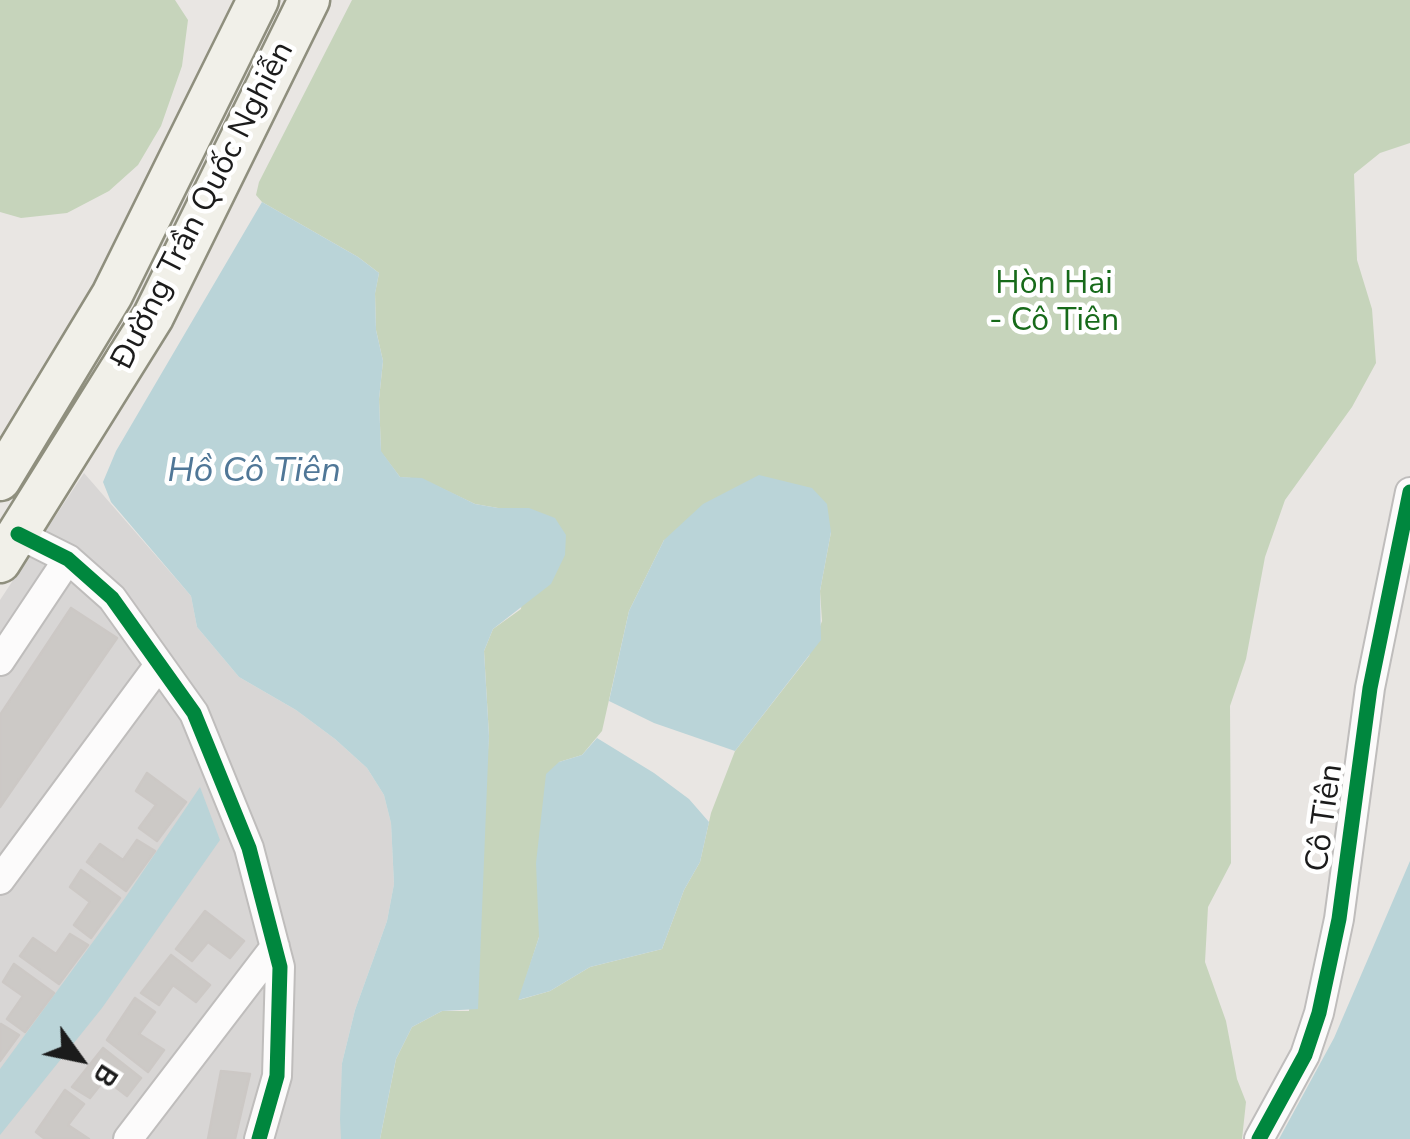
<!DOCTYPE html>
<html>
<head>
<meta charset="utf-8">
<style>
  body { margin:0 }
  #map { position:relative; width:1410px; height:1139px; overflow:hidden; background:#e9e6e3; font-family:"Nunito Sans",sans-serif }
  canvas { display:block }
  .north { position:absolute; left:30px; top:1009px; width:100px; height:100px; -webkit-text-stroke:8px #fff; paint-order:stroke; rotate:123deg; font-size:28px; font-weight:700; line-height:40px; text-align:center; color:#1b1b1b }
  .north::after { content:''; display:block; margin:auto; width:35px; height:45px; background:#1b1b1b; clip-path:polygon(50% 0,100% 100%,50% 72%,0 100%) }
</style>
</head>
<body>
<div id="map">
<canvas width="1410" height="1139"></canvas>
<div class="north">B</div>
</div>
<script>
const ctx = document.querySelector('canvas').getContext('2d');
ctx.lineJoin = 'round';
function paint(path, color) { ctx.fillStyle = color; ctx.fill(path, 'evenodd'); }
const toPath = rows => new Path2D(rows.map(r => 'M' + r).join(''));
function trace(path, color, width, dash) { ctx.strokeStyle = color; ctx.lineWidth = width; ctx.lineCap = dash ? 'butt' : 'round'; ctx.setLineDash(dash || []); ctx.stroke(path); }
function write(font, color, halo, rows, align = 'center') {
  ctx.font = font + ' "Nunito Sans",sans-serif'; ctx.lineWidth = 9; ctx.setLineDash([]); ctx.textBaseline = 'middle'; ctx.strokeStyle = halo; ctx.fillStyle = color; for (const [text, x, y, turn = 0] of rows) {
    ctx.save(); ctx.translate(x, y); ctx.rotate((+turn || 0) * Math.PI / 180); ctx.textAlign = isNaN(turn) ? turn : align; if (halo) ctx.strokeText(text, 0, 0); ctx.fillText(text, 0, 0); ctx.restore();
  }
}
paint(toPath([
  [84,473,191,596,197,627,239,677,296,710,335,739,367,768,384,795,391,823,394,884,387,921,355,1010,342,1063,341,1139,0,1139,0,600]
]), '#d8d6d5');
paint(toPath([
  [0,0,175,0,188,20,182,66,161,126,138,165,109,191,67,213,21,218,0,212],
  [352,0,1410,0,1410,143,1380,153,1354,174,1357,260,1372,309,1376,363,1352,407,1285,500,1265,557,1246,659,1230,706,1231,863,1208,907,1205,962,1226,1021,1237,1079,1246,1102,1242,1139,380,1139,396,1059,412,1027,442,1011,469,1011,489,736,484,651,493,629,521,609,529,509,498,508,475,504,422,479,400,477,381,452,379,399,383,361,376,330,375,293,379,273,358,257,262,202,256,195,259,182],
  [831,532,820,591,822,621,809,656,735,751,711,813,700,862,684,890,662,949,590,967,550,991,519,1000,539,937,559,762,582,755,602,731,629,611,664,540]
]), '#c6d4bb');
paint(toPath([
  [262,202,358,257,379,273,375,294,376,330,383,361,379,399,381,451,400,477,422,478,475,504,498,508,529,508,555,518,566,535,565,555,551,584,493,629,484,651,489,736,478,1009,442,1011,412,1027,396,1059,380,1139,341,1139,340,1119,342,1063,355,1010,387,921,394,884,391,823,384,795,367,768,335,739,296,710,239,677,197,627,191,596,111,502,103,482,116,451],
  [759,475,812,488,827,504,831,532,820,591,821,640,735,751,654,723,609,701,629,611,664,540,703,504],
  [597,738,654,773,689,799,709,822,700,862,684,890,662,949,590,967,550,991,518,1000,539,937,536,863,546,774,559,762,582,755],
  [200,787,220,840,102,1008,0,1135,0,1069,125,898],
  [1410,861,1410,1139,1279,1139,1334,1038]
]), '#bad4d8');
const building = toPath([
  [71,608,117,638,0,807,0,715,71,608],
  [147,773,186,802,157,841,139,828,156,805,136,791,147,773],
  [137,840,155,851,126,891,87,862,100,844,123,860,137,840],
  [81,870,120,898,91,938,74,925,90,902,70,887,81,870],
  [205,911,244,941,230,958,208,942,192,961,176,949,205,911],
  [70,934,88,945,59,984,20,956,33,938,56,954,70,934],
  [171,955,210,985,196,1002,173,985,159,1005,141,993,171,955],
  [14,964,54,993,25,1032,7,1019,23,996,3,982,14,964],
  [135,998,155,1012,139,1034,164,1050,148,1072,107,1040,135,998],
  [1,1024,19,1035,0,1061,0,1025,1,1024],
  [103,1048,141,1078,127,1096,105,1079,90,1098,72,1087,103,1048],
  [221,1071,250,1074,235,1139,208,1139,221,1071],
  [65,1090,84,1104,68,1125,89,1139,45,1139,36,1132,65,1090]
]);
paint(building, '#ccc9c6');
trace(building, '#ccc8c5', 2.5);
const street = toPath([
  [18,534,68,559,112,598,194,713,249,848,280,967,277,1076,259,1139],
  [0,661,68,559],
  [0,880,159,665],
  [128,1139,275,947],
  [1259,1139,1305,1055,1319,1013,1339,919,1370,688,1410,492]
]);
const secondary = toPath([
  [0,480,112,295,258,0],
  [0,562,153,317,309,0]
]);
trace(street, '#bfbdbc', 32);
trace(secondary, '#8f8f7e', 45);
trace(street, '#fcfbfb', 28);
trace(secondary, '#f1f0e9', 40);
trace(toPath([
  [18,534,68,559,112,598,194,713,249,848,280,967,277,1076,259,1139],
  [1259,1139,1305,1055,1319,1013,1339,919,1370,688,1410,492]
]), '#00873e', 15);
write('32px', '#1b1b1b', '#fff', [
  ["Đường Trần Quốc Nghiễn",204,206,-63],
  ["Cô Tiên",1326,818,-82]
]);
write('32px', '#176a1a', '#fff', [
  ["Hòn Hai",1054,285],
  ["- Cô Tiên",1054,322]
]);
write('italic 35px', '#507797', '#fff', [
  ["Hồ Cô Tiên",254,473]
]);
</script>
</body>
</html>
